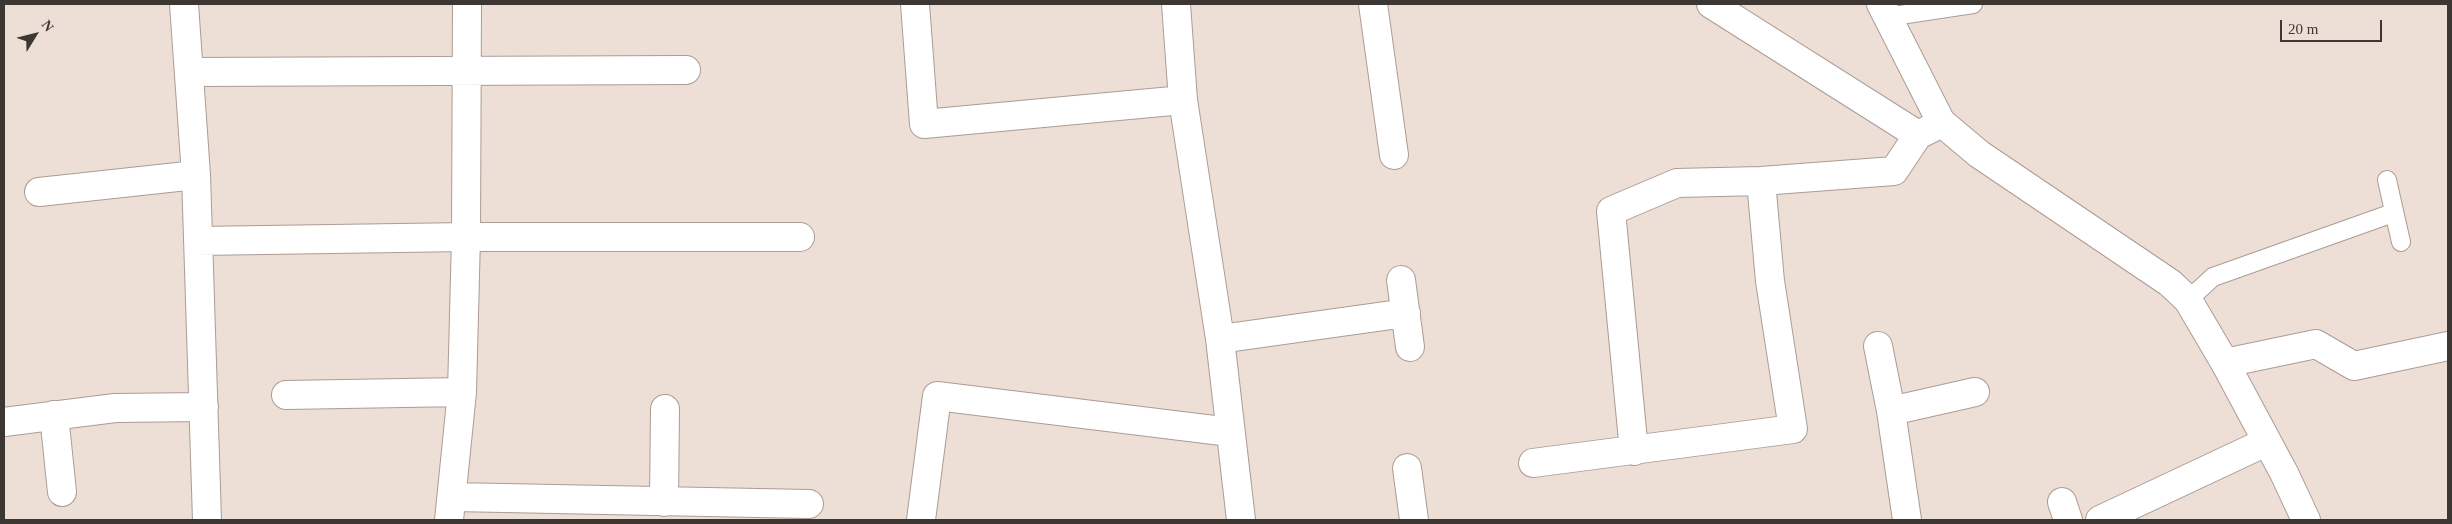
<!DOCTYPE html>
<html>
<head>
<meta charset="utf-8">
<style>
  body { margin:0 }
  #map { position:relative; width:2452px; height:524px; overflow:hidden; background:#edded6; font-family:"Times New Roman",serif }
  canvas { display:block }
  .frame { position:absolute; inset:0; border:5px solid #3d3734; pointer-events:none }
  .north { position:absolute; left:10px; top:10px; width:50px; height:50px; -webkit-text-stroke:4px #edded6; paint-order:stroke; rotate:54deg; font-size:14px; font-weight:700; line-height:20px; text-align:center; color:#3d3734 }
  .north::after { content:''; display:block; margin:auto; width:18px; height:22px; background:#3d3734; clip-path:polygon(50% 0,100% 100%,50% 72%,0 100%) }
  .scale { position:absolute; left:2280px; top:20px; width:102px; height:22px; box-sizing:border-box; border:2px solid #3d3734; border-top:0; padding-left:6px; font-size:15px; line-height:18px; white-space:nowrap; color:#3d3734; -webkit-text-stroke:4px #edded6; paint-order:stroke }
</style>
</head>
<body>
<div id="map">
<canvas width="2452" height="524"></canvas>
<div class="frame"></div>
<div class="north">N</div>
<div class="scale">20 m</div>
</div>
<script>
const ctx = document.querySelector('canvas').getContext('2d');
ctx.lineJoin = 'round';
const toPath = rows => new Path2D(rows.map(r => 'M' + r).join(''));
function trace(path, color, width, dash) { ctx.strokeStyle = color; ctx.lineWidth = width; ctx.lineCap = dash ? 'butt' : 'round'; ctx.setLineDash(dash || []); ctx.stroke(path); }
const service = toPath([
  [1887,17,1973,4],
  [2387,180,2401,242],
  [2188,300,2213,277,2393,213]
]);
const minor = toPath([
  [184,4,196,175,207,520],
  [915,4,924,124,1183,100],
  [1176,4,1183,100,1220,339,1241,520],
  [1373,4,1394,155],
  [1711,4,1918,135,1934,127],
  [189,72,686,70],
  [39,192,196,175],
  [198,241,466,237,800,237],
  [1401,280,1410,347],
  [1220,339,1406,313],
  [1878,346,1891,411,1907,520],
  [2225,363,2316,344,2354,366,2448,346],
  [286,395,462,392],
  [1891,411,1975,392],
  [54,415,62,492],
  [4,422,115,408,204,407],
  [1634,451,1611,211,1677,183,1761,181,1894,171,1918,135],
  [1533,463,1793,429,1770,281,1761,181],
  [1407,468,1414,520],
  [453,497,809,504],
  [664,502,665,409],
  [2062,502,2068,520],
  [449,520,462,392,466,237,467,4],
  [921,520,937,396,1230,432],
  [2100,520,2266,442]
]);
const tertiary = toPath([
  [1881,4,1941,122,1979,154,2170,283,2188,300,2225,363,2284,473,2306,520]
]);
trace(service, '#aa9d95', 20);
trace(minor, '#aa9d95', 30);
trace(tertiary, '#aa9d95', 30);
trace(service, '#fff', 18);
trace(minor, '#fff', 28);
trace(tertiary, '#fff', 28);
</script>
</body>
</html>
